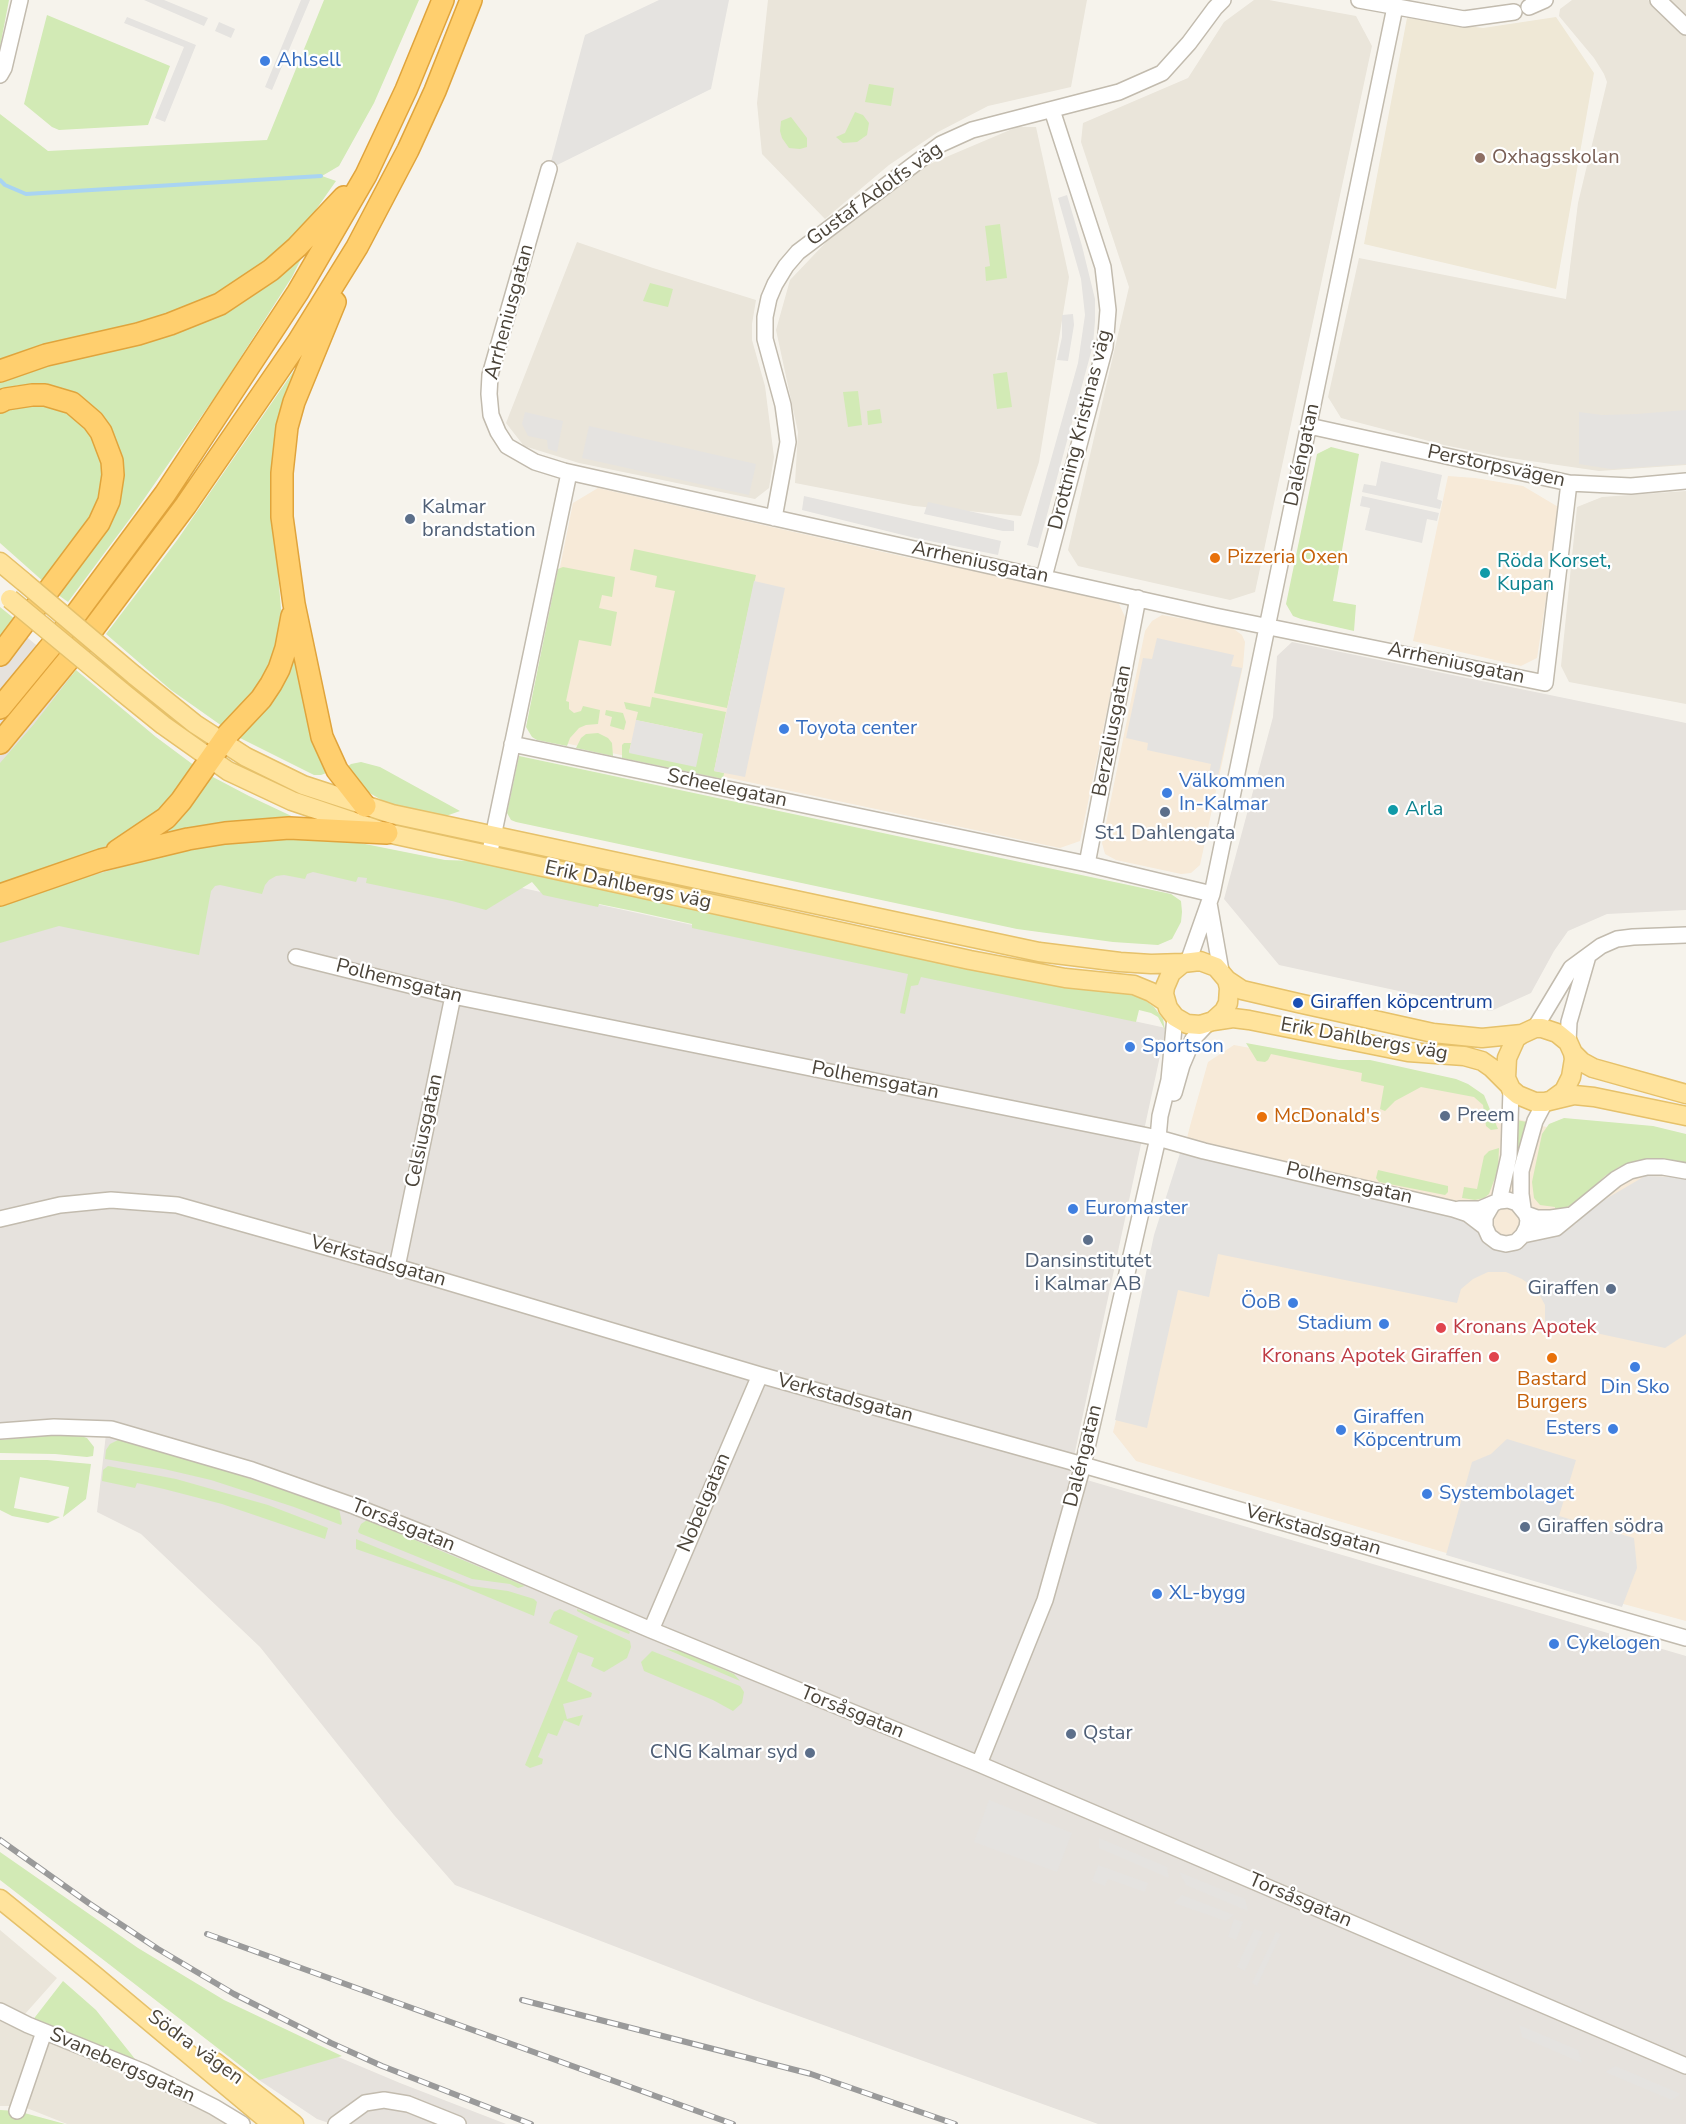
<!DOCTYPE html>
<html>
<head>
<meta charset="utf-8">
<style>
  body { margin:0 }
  canvas { display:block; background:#f6f3ec }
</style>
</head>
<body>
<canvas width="1686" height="2124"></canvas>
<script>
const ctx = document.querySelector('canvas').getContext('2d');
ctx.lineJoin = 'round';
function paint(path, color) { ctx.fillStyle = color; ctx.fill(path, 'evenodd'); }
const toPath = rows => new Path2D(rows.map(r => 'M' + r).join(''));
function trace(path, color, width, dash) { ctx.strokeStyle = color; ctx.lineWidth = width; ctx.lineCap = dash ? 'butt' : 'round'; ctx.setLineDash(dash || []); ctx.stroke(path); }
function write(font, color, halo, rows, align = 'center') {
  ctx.font = font + ' "Nunito Sans",sans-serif'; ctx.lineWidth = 4.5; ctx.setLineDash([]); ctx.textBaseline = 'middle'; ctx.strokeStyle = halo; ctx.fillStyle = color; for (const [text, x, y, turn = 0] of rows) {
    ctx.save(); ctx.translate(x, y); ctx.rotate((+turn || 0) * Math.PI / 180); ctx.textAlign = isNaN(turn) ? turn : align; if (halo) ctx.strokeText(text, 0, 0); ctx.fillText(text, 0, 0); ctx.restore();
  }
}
paint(toPath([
  [768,0,1087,0,1071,87,988,106,938,132,889,165,825,219,762,154,757,103],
  [1254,0,1269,0,1356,16,1372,46,1255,592,1230,600,1078,566,1068,550,1129,287,1081,142,1083,123,1188,78,1224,22],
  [1572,0,1648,0,1686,31,1686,465,1599,471,1503,457,1444,445,1341,418,1328,397,1359,258,1566,299,1578,203,1607,82,1604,74,1594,58,1559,16,1560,9],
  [1658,0,1686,0,1686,27],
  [1017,127,1036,127,1069,277,1039,462,1021,516,914,506,795,483,798,432,776,330,790,280,830,238,925,166],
  [577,242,653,268,756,300,752,324,752,340,765,386,774,457,769,488,755,499,579,463,524,446,506,423],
  [1686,491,1686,704,1569,682,1561,666,1577,507,1602,497],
  [0,1930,57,1978,25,2014,15,2012,0,2003],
  [0,2016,39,2035,12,2106,0,2106],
  [47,2041,213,2114,228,2124,67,2124,24,2107]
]), '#eae5da');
paint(toPath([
  [1448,476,1475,478,1523,486,1560,508,1537,658,1521,666,1413,641],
  [598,488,910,558,1041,585,1119,604,1126,619,1080,841,1060,848,536,737,528,725,573,503],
  [1162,615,1231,627,1242,635,1245,642,1243,666,1200,865,1191,873,1181,874,1116,860,1105,854,1102,843,1145,631,1152,621],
  [1234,1045,1337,1064,1478,1094,1487,1110,1553,1129,1686,1140,1686,1621,1561,1587,1136,1461,1113,1432,1190,1126,1208,1062]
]), '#f7ead8');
paint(toPath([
  [0,615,169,755,334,847,1166,1028,1070,1475,1686,1656,1686,2124,1098,2124,757,2001,455,1885,394,1815,260,1647,141,1534,97,1512,106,1434,0,1439],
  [1292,642,1686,723,1686,910,1607,914,1568,931,1554,951,1531,993,1491,1011,1279,965,1224,899,1273,717,1277,656],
  [291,2037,400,2083,506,2124,332,2124,317,2119,259,2080]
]), '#e6e2dd');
paint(toPath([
  [1556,17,1594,73,1556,289,1364,244,1407,18,1483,28]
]), '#efe8d6');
paint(toPath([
  [0,0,9,0,0,47],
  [324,0,419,0,374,103,339,166,322,176,336,181,308,221,278,252,251,274,221,293,144,323,49,343,0,359,0,114,48,151,267,140],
  [47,15,170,66,148,125,59,130,52,127,24,104],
  [869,84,894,88,891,106,865,102],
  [855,112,863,115,869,123,867,135,857,142,843,143,836,137,845,133],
  [791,117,807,138,807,147,800,149,789,148,782,138,780,131,781,121],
  [1000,224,1007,278,986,281,985,267,990,266,985,226],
  [304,253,292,277,221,388,135,512,68,602,57,594,110,522,119,505,123,486,119,448,104,418,92,405,77,395,60,388,39,385,19,385,0,390,0,381,11,375,215,317,244,301,273,281],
  [650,283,673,289,668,307,643,301],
  [304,356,274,524,281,609,280,635,274,660,262,683,222,726,171,690,106,634,178,539],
  [1007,372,1012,407,997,409,993,374],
  [858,391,862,425,848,427,843,392],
  [33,404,59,408,83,423,99,448,105,478,98,507,45,583,0,543,0,412],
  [880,409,882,423,868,425,867,411],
  [1331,447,1359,454,1333,601,1356,605,1354,631,1301,619,1293,616,1286,604,1317,454],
  [634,549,756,575,727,708,654,693,675,591,655,587,657,576,630,570],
  [563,567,615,577,612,597,602,595,599,608,617,612,611,646,579,640,566,701,569,702,569,709,574,713,581,711,583,706,600,710,598,724,586,725,579,728,570,738,567,746,537,740,532,737,526,727,558,569],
  [0,607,16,620,0,641],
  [296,653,329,772,321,775,314,775,240,738,275,698,286,679],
  [76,670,156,737,195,766,168,805,127,835,96,851,0,888,0,763,34,724],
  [652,697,726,712,714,771,724,773,723,779,622,758,622,745,624,743,631,743,629,752,703,734,636,720,638,712,626,709,624,702,650,707],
  [606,710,623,713,626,722,624,730,610,726,612,717,605,715],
  [598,733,608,738,612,743,613,756,576,748,581,738,586,734],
  [519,756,1171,894,1181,901,1182,912,1181,922,1172,939,1158,945,1113,942,1017,929,516,822,511,820,507,813],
  [361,762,380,767,460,811,446,816,434,816,400,808,385,802,361,788,343,770,351,764],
  [211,776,249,796,302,821,166,837,165,834,180,820],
  [279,838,355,842,445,860,475,861,931,958,1127,991,1142,998,1154,1007,1163,1019,1165,1030,1158,1017,1151,1013,1139,1010,1136,1022,921,977,918,985,911,986,905,1014,900,1013,908,974,692,928,692,924,638,912,599,904,598,907,543,895,532,882,486,910,452,901,366,883,367,878,358,877,356,882,313,872,307,874,305,879,284,875,276,876,269,880,265,885,262,894,220,885,215,886,211,891,199,955,59,926,0,943,0,906,65,883,165,855,225,843],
  [1246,1043,1339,1060,1370,1060,1456,1079,1468,1084,1484,1095,1498,1129,1491,1130,1486,1126,1483,1105,1474,1097,1421,1087,1395,1101,1385,1111,1380,1109,1384,1086,1361,1081,1362,1073,1271,1054,1268,1060,1265,1062,1257,1061],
  [1564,1118,1653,1126,1686,1134,1686,1164,1645,1159,1633,1162,1619,1167,1605,1176,1578,1201,1567,1207,1555,1210,1555,1207,1540,1205,1534,1198,1532,1182,1542,1134,1549,1124],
  [1516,1120,1527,1122,1518,1162,1515,1161],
  [1499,1148,1498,1170,1489,1194,1484,1198,1475,1200,1462,1198,1464,1187,1477,1189,1484,1156,1489,1151],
  [1378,1170,1448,1186,1448,1192,1445,1195,1379,1182,1376,1178],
  [52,1435,81,1436,87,1438,94,1447,93,1456,87,1457,55,1454,0,1453,0,1440],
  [118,1440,179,1455,339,1509,342,1523,341,1525,294,1507,211,1480,164,1469,105,1459,106,1450,110,1444],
  [0,1460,47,1460,91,1464,86,1499,63,1517,69,1487,20,1477,14,1508,60,1517,48,1523,12,1516,0,1510],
  [108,1466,176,1479,268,1505,328,1528,325,1539,222,1504,164,1489,137,1483,135,1488,102,1481,103,1470],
  [367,1520,403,1535,525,1586,518,1588,510,1584,472,1579,359,1533,358,1531,361,1524],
  [356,1539,471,1586,508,1591,534,1599,537,1602,534,1616,454,1583,356,1549],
  [560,1609,630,1641,631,1647,627,1658,604,1672,591,1666,594,1658,578,1652,567,1681,592,1693,591,1697,563,1704,567,1719,583,1715,579,1726,564,1720,557,1736,548,1733,538,1757,543,1759,542,1764,530,1768,525,1765,578,1636,549,1623,554,1612],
  [577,1609,624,1627,630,1632,629,1634,594,1620,577,1611],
  [666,1649,680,1651,734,1674,740,1681],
  [652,1651,740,1686,744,1692,742,1703,733,1711,713,1700,644,1671,641,1662],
  [0,1852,138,1948,224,2000,342,2056,259,2080,0,1880],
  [63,1981,96,2010,135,2059,32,2021],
  [0,2110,17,2111,65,2124,0,2124]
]), '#d2eab5');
paint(toPath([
  [144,0,164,0,208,18,204,26],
  [301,0,310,0,272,90,265,87],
  [659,0,729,0,711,89,549,169,585,35],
  [127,17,196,45,165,122,155,118,184,47,124,23],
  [219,22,235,29,231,38,215,31],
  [1067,195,1082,246,1095,299,1095,321,1093,345,1038,548,1027,545,1078,363,1085,315,1081,279,1058,198],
  [1073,314,1074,325,1068,361,1057,360,1062,337,1062,315],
  [1686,410,1686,464,1611,469,1579,464,1579,412,1602,415,1637,414],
  [525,412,563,421,557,452,548,449,547,440,528,436,522,424],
  [589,426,756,464,749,495,582,458],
  [1381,461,1442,475,1437,499,1442,501,1440,509,1362,492,1364,484,1376,486],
  [804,496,1001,541,998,555,915,538,802,510],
  [1362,496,1439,513,1437,521,1427,519,1422,543,1365,530,1370,508,1360,506],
  [928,502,1014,521,1014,531,1003,531,924,514],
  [754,581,785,588,745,777,714,771],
  [1157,638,1234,655,1231,666,1242,668,1218,776,1209,774,1211,764,1147,750,1148,743,1126,738,1143,658,1152,659],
  [636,720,703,734,696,767,629,753],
  [1181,1150,1470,1221,1488,1244,1518,1248,1537,1238,1568,1230,1599,1203,1645,1176,1686,1177,1686,1334,1665,1348,1545,1322,1545,1305,1537,1290,1522,1279,1506,1272,1488,1272,1473,1279,1461,1289,1457,1303,1218,1254,1209,1297,1178,1290,1147,1428,1115,1420,1154,1235],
  [1507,1439,1576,1460,1559,1516,1634,1538,1637,1568,1622,1607,1446,1555,1472,1462,1491,1454],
  [989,1800,1072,1833,1057,1872,974,1842],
  [1099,1838,1167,1867,1169,1878,1099,1848],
  [1098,1865,1148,1883,1145,1892,1108,1879,1105,1886,1092,1881],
  [1179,1872,1245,1899,1248,1911,1186,1885],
  [1182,1895,1234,1915,1226,1921,1174,1903],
  [1234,1919,1243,1922,1236,1940,1228,1937],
  [1254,1929,1263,1932,1245,1971,1237,1967],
  [1276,1932,1281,1934,1257,1986,1252,1983],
  [1519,2025,1578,2050,1582,2063,1522,2037],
  [1615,2066,1681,2094,1672,2100,1605,2072]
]), '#e5e3e0');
trace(toPath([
  [0,180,5,185,26,194,321,176]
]), '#a9d4f2', 4);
const minor = toPath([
  [1359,0,1464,19,1514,12],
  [1658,0,1686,27],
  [1529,7,1545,0],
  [0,75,4,68,20,0],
  [549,169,490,375,489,394,491,415,498,432,507,446,535,462,564,471,1215,616,1545,683,1569,483],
  [1309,426,1569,483,1631,486,1686,481],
  [774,518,788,442,783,405,765,339,765,317,769,298,775,284,786,266,798,252,941,144,972,130,1119,92,1162,73,1189,43,1215,8,1223,0],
  [1044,577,1105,347,1108,310,1103,267,1052,110],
  [512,744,1087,864,1212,894],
  [489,856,569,473],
  [1087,864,1138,598],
  [1209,903,1221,971],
  [296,957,453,996,1158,1138,1204,1151,1453,1209,1468,1214,1485,1227],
  [1188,962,1212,894,1395,7],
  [1535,1028,1571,968,1601,946,1617,939,1633,937,1686,935],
  [1568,1042,1569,1022,1588,956],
  [1174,1093,1182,1065,1193,1039,1207,1024],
  [1499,1201,1509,1156,1511,1089],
  [1523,1208,1521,1194,1521,1171,1535,1121,1545,1102],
  [1459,1209,1480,1209,1499,1201,1508,1200,1517,1203,1526,1214,1528,1220,1527,1227,1523,1235,1516,1242,1506,1244,1497,1242,1489,1236,1485,1227,1485,1217,1492,1205],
  [1526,1214,1537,1218,1551,1218,1572,1215],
  [0,1219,60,1205,111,1200,177,1205,397,1267,760,1375,1083,1465,1686,1638],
  [1523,1235,1556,1228,1616,1179,1630,1171,1647,1167,1663,1167,1686,1171],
  [397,1267,453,996],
  [0,1431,54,1427,111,1429,252,1470,354,1506,443,1541,651,1630,979,1764,1686,2066],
  [651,1630,760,1375],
  [979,1764,1045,1600,1083,1465,1158,1138,1160,1116,1169,1080,1175,1017],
  [0,2011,28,2025,144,2072,214,2107,242,2124],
  [17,2111,44,2032],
  [336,2124,365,2103,384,2100,408,2104,458,2124]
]);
const major = toPath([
  [0,562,24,582],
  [134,675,195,724,246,757,303,785,392,814,1039,952,1120,962,1151,964,1183,963],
  [121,691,163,725,228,771,292,801,387,833,970,960,1065,978,1134,985,1151,992,1166,1002],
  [1227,980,1229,988,1228,1003,1224,1011,1213,1021,1200,1025,1187,1024,1175,1017,1168,1008,1164,994,1165,987,1171,973,1183,963,1200,961,1216,967,1227,980,1242,990,1298,1003,1433,1033,1482,1038,1522,1034],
  [1213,1021,1233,1018,1249,1020,1408,1052,1464,1056,1482,1061,1492,1068,1508,1084],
  [1573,1053,1582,1062,1593,1068,1686,1094],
  [1553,1099,1564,1091,1571,1077,1574,1059,1573,1053,1568,1042,1557,1033,1542,1028,1535,1028,1522,1034,1516,1038,1507,1058,1506,1078,1511,1089,1518,1095,1535,1102,1545,1102,1574,1095,1594,1097,1686,1116],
  [0,1899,94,1975,272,2124],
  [215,2062,294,2124]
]);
const highway = toPath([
  [335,302,294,402,287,427,282,473,282,517,294,604,322,737,337,770,365,806],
  [0,371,46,355,138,334,170,324,220,304,271,270,297,247,344,197],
  [0,402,6,399,32,395,45,395,72,403,93,421,101,432,112,461,113,475,109,501,99,523,0,655],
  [0,708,65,629,165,494,298,292,366,175,406,90,443,0],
  [0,743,84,641,186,505,298,342,357,247,408,150,435,91,471,0],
  [117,851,166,818,181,801,228,734,261,699,271,684,279,669,286,648,292,616],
  [0,895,101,860,188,839,225,833,289,828,387,833]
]);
trace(minor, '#c2bbae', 18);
trace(major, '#e6c16a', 21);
trace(highway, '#e0a43c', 24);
trace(minor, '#fff', 15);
trace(major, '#ffe39c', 18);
trace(highway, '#ffcf6e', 21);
const rail = toPath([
  [0,1840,90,1904,158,1949,234,1994,331,2043,382,2066,531,2124],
  [207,1934,733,2124],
  [522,2000,811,2074,955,2124]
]);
trace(rail, '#9a9a9a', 6);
trace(rail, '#fff', 4, [11]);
const majorBridge = toPath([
  [24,582,134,675],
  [10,599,121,691]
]);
trace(majorBridge, '#e6c16a', 21, []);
trace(majorBridge, '#ffe39c', 18);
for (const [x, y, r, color] of [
  [265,61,6,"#3f7fe0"],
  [1480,158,6,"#8d6e63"],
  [410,519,6,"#5c6f8a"],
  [1215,558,6,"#e8710a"],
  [1485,573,6,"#0f9aa8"],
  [784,729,6,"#3f7fe0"],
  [1167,793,6,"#3f7fe0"],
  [1393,810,6,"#0f9aa8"],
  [1165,812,6,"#5c6f8a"],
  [1298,1003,6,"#1a4fb4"],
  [1130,1047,6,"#3f7fe0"],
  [1445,1116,6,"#5c6f8a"],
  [1262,1117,6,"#e8710a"],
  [1073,1209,6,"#3f7fe0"],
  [1088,1240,6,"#5c6f8a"],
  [1611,1289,6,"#5c6f8a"],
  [1293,1303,6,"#3f7fe0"],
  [1384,1324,6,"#3f7fe0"],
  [1441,1328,6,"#e0444e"],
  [1494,1357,6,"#e0444e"],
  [1552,1358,6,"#e8710a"],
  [1635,1367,6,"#3f7fe0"],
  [1613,1429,6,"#3f7fe0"],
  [1341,1430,6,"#3f7fe0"],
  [1427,1494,6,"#3f7fe0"],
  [1525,1527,6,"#5c6f8a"],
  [1157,1594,6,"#3f7fe0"],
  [1554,1644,6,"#3f7fe0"],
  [1071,1734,6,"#5c6f8a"],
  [810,1753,6,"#5c6f8a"]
]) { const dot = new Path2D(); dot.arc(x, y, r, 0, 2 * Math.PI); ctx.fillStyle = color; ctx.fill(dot); trace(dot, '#fff', 2); }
write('20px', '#366cbe', '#fff', [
  ["Ahlsell",277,61],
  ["Toyota center",796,729],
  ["Välkommen",1179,782],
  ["In-Kalmar",1179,805],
  ["Sportson",1142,1047],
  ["Euromaster",1085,1209],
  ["ÖoB",1281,1303,"right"],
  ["Stadium",1372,1324,"right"],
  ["Din Sko",1635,1388,"center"],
  ["Giraffen",1353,1418],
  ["Köpcentrum",1353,1441],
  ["Esters",1601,1429,"right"],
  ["Systembolaget",1439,1494],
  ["XL-bygg",1169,1594],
  ["Cykelogen",1566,1644]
], 'left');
write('20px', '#785e54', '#fff', [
  ["Oxhagsskolan",1492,158]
], 'left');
write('20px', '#4b4439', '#fff', [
  ["Gustaf Adolfs väg",875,195,-36],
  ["Arrheniusgatan",510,312,-75],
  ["Drottning Kristinas väg",1081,430,-76],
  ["Daléngatan",1303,455,-78],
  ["Perstorpsvägen",1496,467,12],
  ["Arrheniusgatan",980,563,12],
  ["Arrheniusgatan",1456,664,12],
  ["Berzeliusgatan",1113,731,-79],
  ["Scheelegatan",727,789,12],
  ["Erik Dahlbergs väg",628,886,12],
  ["Polhemsgatan",399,982,14],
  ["Erik Dahlbergs väg",1364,1040,10],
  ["Polhemsgatan",875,1081,11],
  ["Celsiusgatan",425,1131,-78],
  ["Polhemsgatan",1349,1184,13],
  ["Verkstadsgatan",378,1262,16],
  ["Verkstadsgatan",845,1399,15],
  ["Daléngatan",1084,1456,-76],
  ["Nobelgatan",705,1503,-67],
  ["Torsåsgatan",403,1526,22],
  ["Verkstadsgatan",1313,1531,16],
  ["Torsåsgatan",852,1713,22],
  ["Torsåsgatan",1300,1901,23],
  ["Södra vägen",195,2048,36],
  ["Svanebergsgatan",122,2066,24]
]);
write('20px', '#4e5e75', '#fff', [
  ["Kalmar",422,508],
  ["brandstation",422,531],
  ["St1 Dahlengata",1165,834,"center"],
  ["Preem",1457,1116],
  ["Dansinstitutet",1088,1262,"center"],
  ["i Kalmar AB",1088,1285,"center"],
  ["Giraffen",1599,1289,"right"],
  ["Giraffen södra",1537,1527],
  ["Qstar",1083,1734],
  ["CNG Kalmar syd",798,1753,"right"]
], 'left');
write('20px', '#c56008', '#fff', [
  ["Pizzeria Oxen",1227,558],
  ["McDonald's",1274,1117],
  ["Bastard",1552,1380,"center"],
  ["Burgers",1552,1403,"center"]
], 'left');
write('20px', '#0d838f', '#fff', [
  ["Röda Korset,",1497,562],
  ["Kupan",1497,585],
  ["Arla",1405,810]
], 'left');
write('20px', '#164399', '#fff', [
  ["Giraffen köpcentrum",1310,1003]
], 'left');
write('20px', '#be3a42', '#fff', [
  ["Kronans Apotek",1453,1328],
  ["Kronans Apotek Giraffen",1482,1357,"right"]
], 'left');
</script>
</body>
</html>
